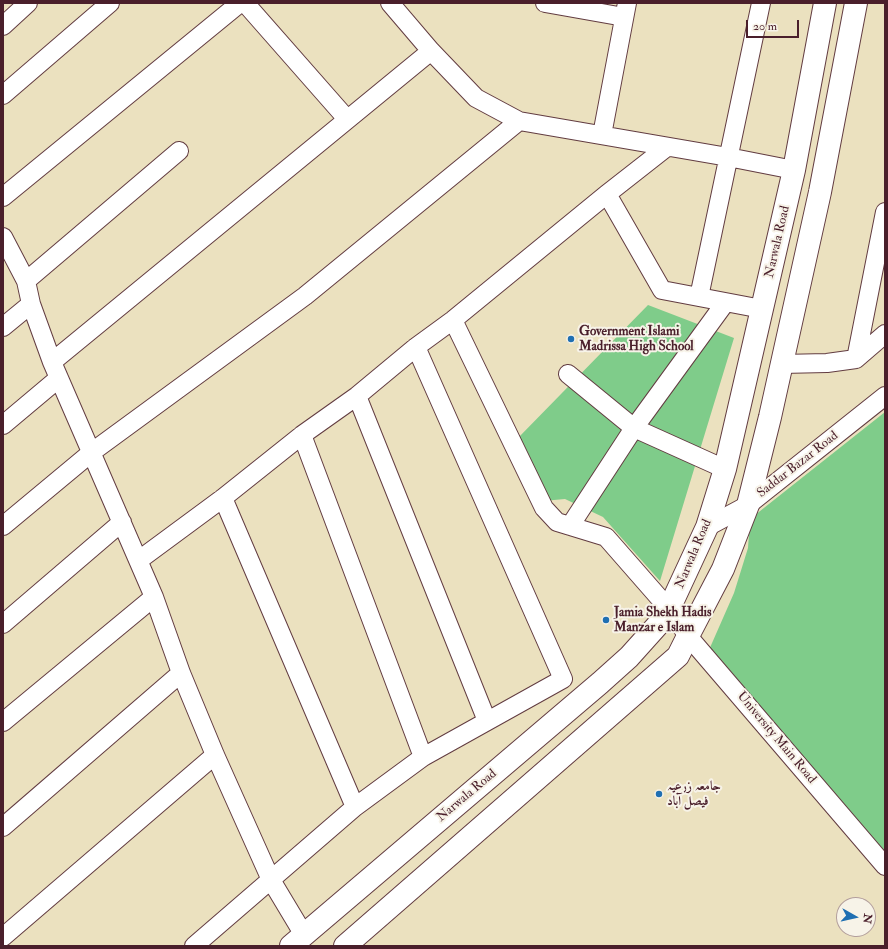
<!DOCTYPE html>
<html>
<head>
<meta charset="utf-8">
<style>
  body { margin:0 }
  #map { position:relative; width:888px; height:949px; overflow:hidden; background:#ebe1bf; font-family:"IM FELL Double Pica",serif }
  canvas { display:block }
  .frame { position:absolute; inset:0; border:4px solid #4a1f2b; pointer-events:none }
  .north { position:absolute; left:836px; top:897px; width:40px; height:40px; box-sizing:border-box; background:#f7f3e8; border:1px solid #b29e9c; border-radius:50%; rotate:98deg; font-size:11px; font-weight:700; line-height:16px; text-align:center; color:#4a1f2b }
  .north::after { content:''; display:block; margin:auto; width:14px; height:18px; background:#1f6fb2; clip-path:polygon(50% 0,100% 100%,50% 72%,0 100%) }
  .scale { position:absolute; left:746px; top:20px; width:53px; height:18px; box-sizing:border-box; border:2px solid #4a1f2b; border-top:0; padding-left:5px; font-size:12px; line-height:14px; white-space:nowrap; color:#4a1f2b; -webkit-text-stroke:3px #f7f3e8; paint-order:stroke }
</style>
</head>
<body>
<div id="map">
<canvas width="888" height="949"></canvas>
<div class="frame"></div>
<div class="north">N</div>
<div class="scale">20 m</div>
</div>
<script>
const ctx = document.querySelector('canvas').getContext('2d');
ctx.lineJoin = 'round';
function paint(path, color) { ctx.fillStyle = color; ctx.fill(path, 'evenodd'); }
const toPath = rows => new Path2D(rows.map(r => 'M' + r).join(''));
function trace(path, color, width, dash) { ctx.strokeStyle = color; ctx.lineWidth = width; ctx.lineCap = dash ? 'butt' : 'round'; ctx.setLineDash(dash || []); ctx.stroke(path); }
function write(font, color, halo, rows, align = 'center') {
  ctx.font = font + ' "IM FELL Double Pica",Amiri,serif'; ctx.lineWidth = 4; ctx.setLineDash([]); ctx.textBaseline = 'middle'; ctx.strokeStyle = halo; ctx.fillStyle = color; for (const [text, x, y, turn = 0] of rows) {
    ctx.save(); ctx.translate(x, y); ctx.rotate((+turn || 0) * Math.PI / 180); ctx.textAlign = isNaN(turn) ? turn : align; if (halo) ctx.strokeText(text, 0, 0); ctx.fillText(text, 0, 0); ctx.restore();
  }
}
paint(toPath([
  [648,305,734,338,660,581,603,517,565,499,543,501,518,438],
  [885,412,885,859,705,659,734,593,748,548,750,519]
]), '#7fcc8a');
const minor = toPath([
  [245,3,347,119],
  [390,3,431,51,476,98,519,121,728,157,794,170],
  [545,3,624,17],
  [3,26,28,3],
  [3,95,110,3],
  [602,135,627,3],
  [607,194,662,290,762,309],
  [3,197,240,3],
  [3,237,26,281,31,304,52,362,154,597,181,673,215,755,271,880,304,935],
  [26,281,179,151],
  [699,297,761,3],
  [453,320,544,508,557,522,606,537,669,609,688,636,885,866],
  [3,327,31,304],
  [856,359,885,212],
  [52,362,431,51],
  [781,364,827,363,856,359,885,334],
  [568,374,634,428,725,469],
  [357,396,487,721],
  [3,425,59,378],
  [302,435,423,757],
  [223,498,355,807],
  [3,526,92,452,305,296,519,121],
  [570,526,634,428,725,303],
  [707,527,748,505,885,396],
  [139,560,223,498,302,435,357,396,416,347,453,320,607,194,667,147],
  [3,624,122,522],
  [3,722,154,597],
  [3,827,181,673],
  [3,937,215,755],
  [194,946,355,807,423,757,563,679,416,347]
]);
const major = toPath([
  [291,946,600,683,629,657,664,618,669,609,707,527,725,469,794,170,825,3],
  [345,946,678,656,688,636,723,569,748,505,770,417,820,192,856,3]
]);
trace(minor, '#623c41', 20);
trace(major, '#623c41', 24);
trace(minor, '#fff', 18);
trace(major, '#fff', 22);
for (const [x, y, r, color] of [
  [571,339,4,"#1f6fb2"],
  [606,620,4,"#1f6fb2"],
  [659,794,4,"#1f6fb2"]
]) { const dot = new Path2D(); dot.arc(x, y, r, 0, 2 * Math.PI); ctx.fillStyle = color; ctx.fill(dot); trace(dot, '#f7f3e8', 1.5); }
write('13px', '#4a1f2b', '#f7f3e8', [
  ["Narwala Road",778,242,-77],
  ["Saddar Bazar Road",798,465,-38],
  ["Narwala Road",694,554,-67],
  ["University Main Road",776,738,50],
  ["Narwala Road",467,796,-40]
]);
write('bold 13px', '#4a1f2b', '#f7f3e8', [
  ["Government Islami",579,332],
  ["Madrissa High School",579,347],
  ["Jamia Shekh Hadis",614,613],
  ["Manzar e Islam",614,628],
  ["جامعہ زرعیہ",667,787],
  ["فیصل آباد",667,802]
], 'left');
</script>
</body>
</html>
